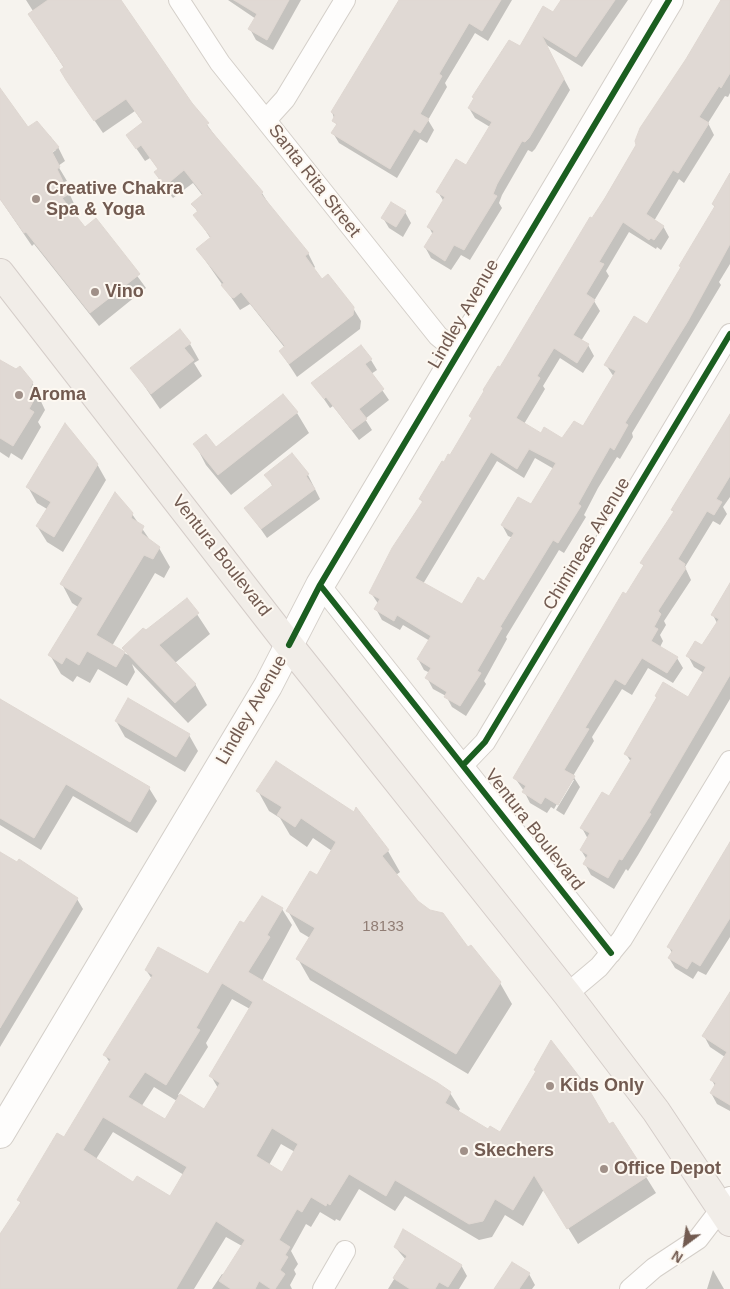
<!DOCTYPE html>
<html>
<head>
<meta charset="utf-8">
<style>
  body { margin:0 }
  #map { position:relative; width:730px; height:1289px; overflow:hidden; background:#f6f3ee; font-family:Arial,sans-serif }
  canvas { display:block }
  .north { position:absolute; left:660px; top:1219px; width:50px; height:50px; -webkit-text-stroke:4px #fdf8f1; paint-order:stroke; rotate:211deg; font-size:14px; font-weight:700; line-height:20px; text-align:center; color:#725b51 }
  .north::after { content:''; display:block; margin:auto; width:18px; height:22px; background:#725b51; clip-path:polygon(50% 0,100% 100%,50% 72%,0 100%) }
</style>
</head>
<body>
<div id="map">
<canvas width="730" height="1289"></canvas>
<div class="north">N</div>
</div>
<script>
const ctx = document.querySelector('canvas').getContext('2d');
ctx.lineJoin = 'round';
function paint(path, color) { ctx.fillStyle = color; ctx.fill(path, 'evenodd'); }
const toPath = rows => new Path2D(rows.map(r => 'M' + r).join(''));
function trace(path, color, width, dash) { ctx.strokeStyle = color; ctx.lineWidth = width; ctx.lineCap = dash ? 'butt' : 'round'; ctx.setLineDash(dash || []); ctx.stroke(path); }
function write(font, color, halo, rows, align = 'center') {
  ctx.font = font + ' Arial,sans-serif'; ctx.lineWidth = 4; ctx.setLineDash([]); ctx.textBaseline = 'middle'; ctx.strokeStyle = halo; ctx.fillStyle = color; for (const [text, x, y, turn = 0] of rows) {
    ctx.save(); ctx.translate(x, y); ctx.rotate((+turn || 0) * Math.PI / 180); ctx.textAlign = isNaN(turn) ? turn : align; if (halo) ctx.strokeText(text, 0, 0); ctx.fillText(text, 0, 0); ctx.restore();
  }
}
paint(toPath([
  [26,0,116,0,216,137,262,193,270,206,308,253,315,267,313,269,322,281,353,308,361,321,360,329,297,377,280,351,285,348,250,304,240,310,198,250,211,239,195,215,198,213,193,204,203,196,193,183,173,198,163,186,155,172,159,170,150,158,145,161,127,135,143,123,135,111,103,133,69,83,64,68,29,14,33,11],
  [228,0,301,0,273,50,256,40,250,29,256,19],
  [400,0,512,0,488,41,475,33,445,83,447,87,428,120,434,130,427,143,420,139,397,178,339,143,333,133,337,127,332,112],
  [562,0,628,0,582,67,545,44,570,90,535,149,532,152,528,150,502,195,499,203,502,208,470,260,461,255,451,270,431,258,425,247,433,235,429,227,444,202,438,192,466,167,490,127,475,118,469,108,474,99,473,97,498,59,515,69],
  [722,0,730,0,730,93,728,97,725,96,708,123,714,135,684,183,679,179,654,221,663,226,669,237,661,250,657,247,656,249,629,232,606,271,609,276,594,301,600,311,581,341,588,345,594,356,583,373,560,358,543,386,545,389,524,424,541,435,562,440,583,428,614,377,606,365,648,326,715,208,713,204,730,174,730,264,719,282,721,285,632,433,633,437,620,459,617,457,598,488,584,515,586,517,564,553,559,550,506,637,507,639,484,681,486,684,466,716,452,707,446,696,433,689,427,678,430,673,424,670,418,659,430,641,403,625,400,630,382,620,376,609,379,605,371,593,423,503,420,499,451,457,473,420,471,416,537,310,535,308,592,220],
  [535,458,554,469,532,506,502,525,508,536,513,538,485,583,462,606,423,584,497,461,524,478],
  [0,90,28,129,47,138,50,136,58,147,65,161,58,166,67,181,64,182,76,208,71,211,85,229,96,220,146,288,99,326,34,244,32,246,0,199],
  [56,147,56,150,47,157],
  [405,212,411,223,403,237,389,228,383,218],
  [190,344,199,360,194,363,202,376,160,409,132,368],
  [371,360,377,370,371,374,389,400,365,419,372,430,359,440,333,406,330,408,313,383],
  [0,361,32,382,45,410,38,422,41,427,22,460,11,453,9,458,0,452],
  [297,413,309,433,231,495,206,465,195,444,216,449],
  [730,415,730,497,723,507,727,514,720,525,713,521,685,567,691,580,664,621,666,625,660,635,663,641,660,647,677,658,683,668,673,683,648,668,632,695,622,689,592,737,594,741,573,776,580,787,564,815,556,810,574,780,571,780,554,809,551,807,547,813,530,803,524,791,515,778,644,567,642,563,674,513,672,510],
  [97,464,106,480,63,552,47,542,37,526,47,509,37,503,28,487],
  [266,475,308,475,320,499,267,538,246,508,273,487],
  [132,514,152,543,159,548,170,567,164,578,155,573,112,646,128,655,124,648,187,599,210,634,175,663,195,684,207,705,188,723,132,664,135,672,127,686,98,669,90,683,77,676,73,682,61,674,50,655,78,607,72,603,62,584],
  [730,585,730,699,638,855,628,871,626,869,614,889,591,875,585,864,587,860,581,850,588,839,582,828,610,798,631,762,626,754,657,698,656,696,688,699,704,673,694,667,688,656,703,647,717,623,713,615],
  [4,703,149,788,157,801,137,833,73,796,41,850,0,825,0,710],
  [116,721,189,735,198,751,185,772,125,737],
  [258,791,354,814,356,810,388,851,400,872,396,875,417,902,468,948,500,983,512,1004,468,1074,310,980,298,959,310,938,300,932,288,911,318,877,332,851,313,838,307,847,290,835,280,818,269,811],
  [730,844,730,937,706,975,698,971,693,979,675,968,669,958,672,953,669,947],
  [0,853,77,899,83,909,0,1047],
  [282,909,292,925,262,981,450,1093,460,1109,458,1112,489,1131,500,1134,537,1072,535,1070,609,1126,613,1124,656,1193,578,1244,544,1189,523,1226,505,1215,492,1237,479,1240,405,1196,395,1211,359,1189,340,1221,336,1219,335,1221,320,1212,311,1227,306,1224,291,1251,298,1264,294,1270,296,1274,290,1285,292,1289,212,1289,222,1274,224,1275,242,1246,226,1237,194,1289,0,1289,0,1236,21,1204,19,1200,64,1139,110,1063,105,1055,152,979,146,970,209,976,244,925],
  [232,999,250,1009,211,1076,218,1088,204,1111,178,1095,208,1047,206,1043],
  [154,1087,177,1101,165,1121,141,1107],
  [113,1132,184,1175,170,1198,134,1184,96,1159],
  [281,1144,295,1152,283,1174,269,1165],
  [730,1003,730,1111,717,1104,711,1093,715,1086,712,1080,725,1057,710,1047,704,1036],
  [395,1247,461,1265,467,1276,459,1289,388,1289,406,1260],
  [713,1270,724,1289,707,1289],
  [529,1274,535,1285,532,1289,496,1289]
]), '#0003');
const building = toPath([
  [48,0,121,0,192,103,209,123,206,125,263,192,261,194,309,253,305,256,322,279,328,274,354,307,353,315,289,364,279,351,285,346,241,292,234,298,231,297,221,285,224,283,196,249,211,237,193,215,198,211,191,204,203,194,184,170,165,186,154,172,158,169,141,145,136,149,126,135,143,122,126,99,94,121,66,80,60,70,64,67,28,14,48,0],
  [234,0,289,0,267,40,248,29,257,14,234,0],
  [399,0,501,0,482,31,469,23,439,74,442,76,420,114,429,119,420,133,414,129,390,169,331,133,337,124,332,121,335,115,331,112,399,0],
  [561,0,615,0,576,57,542,36,564,79,529,138,525,142,522,141,497,184,493,194,497,196,464,250,454,245,445,261,424,247,434,231,427,227,445,197,436,192,456,159,466,165,492,122,468,108,474,98,472,97,509,40,520,46,543,6,553,12,561,0],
  [721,0,730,0,730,73,721,88,719,86,699,117,709,123,678,173,673,170,646,214,664,226,654,240,651,238,649,240,623,222,599,262,604,264,586,294,595,300,573,335,589,344,577,363,554,348,537,376,540,378,516,418,541,433,544,427,562,438,574,421,583,426,616,371,604,365,634,316,647,324,681,267,679,266,715,206,712,204,730,173,730,244,688,321,625,423,628,425,614,450,610,447,593,477,578,504,581,506,558,543,553,540,500,627,502,628,477,671,481,673,460,706,444,697,447,692,425,678,431,668,417,659,431,636,397,615,394,621,374,609,380,599,369,593,392,548,423,501,419,499,442,461,444,462,448,454,450,455,472,418,469,416,484,391,483,390,498,366,500,367,590,217,592,218,605,198,636,145,635,141,640,128,686,59,721,0],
  [529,449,556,463,531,504,518,497,501,525,514,533,484,581,478,577,462,604,415,578,491,452,517,469,529,449],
  [0,88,28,127,37,121,59,147,52,152,60,167,57,169,69,194,62,198,85,227,96,218,140,274,90,313,26,232,24,233,0,199,0,88],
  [391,202,406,211,396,227,381,218,391,202],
  [180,329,191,343,184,348,194,360,151,394,130,368,180,329],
  [361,345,372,359,365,364,384,389,359,409,367,419,352,430,326,397,324,399,311,383,361,345],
  [0,360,16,369,20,366,33,382,30,388,37,394,29,409,34,412,13,446,0,438,0,360],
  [283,394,298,412,218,475,193,444,206,434,216,447,283,394],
  [730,414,730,476,716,499,722,502,714,515,707,511,678,559,685,564,684,567,686,568,658,611,661,614,654,627,658,629,651,641,678,657,667,673,642,658,625,685,615,679,585,728,589,729,564,770,575,776,558,805,545,797,541,804,522,792,526,786,513,778,623,592,626,594,644,565,640,563,674,511,671,510,730,414],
  [65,423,98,464,54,537,36,526,51,502,26,487,65,423],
  [292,453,309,474,306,476,315,489,261,529,244,508,273,485,264,475,292,453],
  [115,492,133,513,131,518,144,526,141,533,160,547,153,559,144,555,96,635,125,652,116,667,87,651,79,665,66,657,62,664,48,655,83,598,60,584,115,492],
  [730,583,730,675,649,813,651,814,622,860,619,859,608,878,583,864,588,855,580,850,590,833,580,828,602,792,609,796,632,758,624,754,657,697,655,696,663,682,688,697,706,667,686,656,695,641,702,645,719,619,711,615,730,583],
  [187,598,199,613,159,645,196,684,175,703,122,648,143,628,146,630,187,598],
  [128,698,190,734,176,757,115,721,128,698],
  [0,699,150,787,130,822,66,784,34,838,0,818,0,699],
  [276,761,354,812,356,807,389,850,382,856,418,901,430,910,443,913,468,947,471,945,501,982,456,1054,296,959,315,928,286,911,310,871,317,875,336,842,301,818,295,827,277,815,282,807,256,791,276,761],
  [730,842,730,918,700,966,692,961,687,969,668,958,673,950,667,947,730,842],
  [0,852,17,862,19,859,78,898,0,1028,0,852],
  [262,896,283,908,267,935,270,937,248,972,438,1083,451,1092,445,1103,488,1129,490,1126,500,1132,536,1071,534,1070,551,1040,588,1088,609,1124,613,1122,648,1176,567,1229,534,1175,513,1210,495,1199,483,1221,469,1224,395,1180,386,1196,349,1174,330,1205,327,1203,326,1206,311,1197,302,1212,297,1209,279,1240,290,1247,285,1255,288,1257,280,1270,285,1274,275,1289,271,1289,259,1281,255,1289,231,1289,219,1281,245,1240,216,1221,176,1289,0,1289,0,1234,21,1202,17,1200,57,1133,64,1137,111,1059,103,1055,153,975,145,970,158,947,208,974,240,921,244,923,262,896],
  [222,983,253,1002,209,1076,220,1083,204,1109,180,1094,165,1119,128,1097,145,1072,166,1085,200,1030,196,1028,222,983],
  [103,1117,187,1167,170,1196,137,1176,133,1182,83,1150,103,1117],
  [272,1128,298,1144,282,1172,256,1156,272,1128],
  [730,992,730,1105,710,1093,716,1083,710,1080,727,1052,702,1036,730,992],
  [403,1229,462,1265,448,1287,439,1282,435,1289,410,1289,393,1278,407,1256,394,1247,403,1229],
  [512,1262,530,1273,519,1289,494,1289,512,1262]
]);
paint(building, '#e0d9d4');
trace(building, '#dfd7d1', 1);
const street = toPath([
  [179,0,220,63,438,336,459,353],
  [266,120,285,99,345,0],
  [320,585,611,953],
  [464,764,485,742,730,334],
  [567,994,599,967,622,939,730,761],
  [323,1289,345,1251],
  [630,1289,654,1268,698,1239,730,1197]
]);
const secondary = toPath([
  [0,1134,268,686,320,585,669,0]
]);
const primary = toPath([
  [0,273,289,645,567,994,656,1111,730,1222]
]);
trace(street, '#d4cfc9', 22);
trace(secondary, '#d4cfc9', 30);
trace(primary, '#d5cdc9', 30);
trace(street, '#fefdfc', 20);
trace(secondary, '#fefdfc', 28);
trace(primary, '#f1ede8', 28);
trace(toPath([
  [320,585,611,953],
  [289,645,320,585,669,0],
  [464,764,485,742,730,334]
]), '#1b5e20', 6);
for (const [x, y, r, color] of [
  [36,199,5,"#a09088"],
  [95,292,5,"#a09088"],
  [19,395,5,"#a09088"],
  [550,1086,5,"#a09088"],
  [464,1151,5,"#a09088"],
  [604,1169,5,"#a09088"]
]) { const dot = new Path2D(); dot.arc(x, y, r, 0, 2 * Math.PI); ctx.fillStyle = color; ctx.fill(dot); trace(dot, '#fdf8f1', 2); }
write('15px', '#907d74', null, [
  ["18133",383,927]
]);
write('18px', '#725b51', '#fdf8f1', [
  ["Santa Rita Street",314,181,52],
  ["Lindley Avenue",464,314,-60],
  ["Chimineas Avenue",587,544,-59],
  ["Ventura Boulevard",221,556,52],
  ["Lindley Avenue",252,710,-60],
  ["Ventura Boulevard",534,830,52]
]);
write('bold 18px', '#725b51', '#fdf8f1', [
  ["Creative Chakra",46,189],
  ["Spa & Yoga",46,210],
  ["Vino",105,292],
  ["Aroma",29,395],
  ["Kids Only",560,1086],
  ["Skechers",474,1151],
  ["Office Depot",614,1169]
], 'left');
</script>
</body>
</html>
